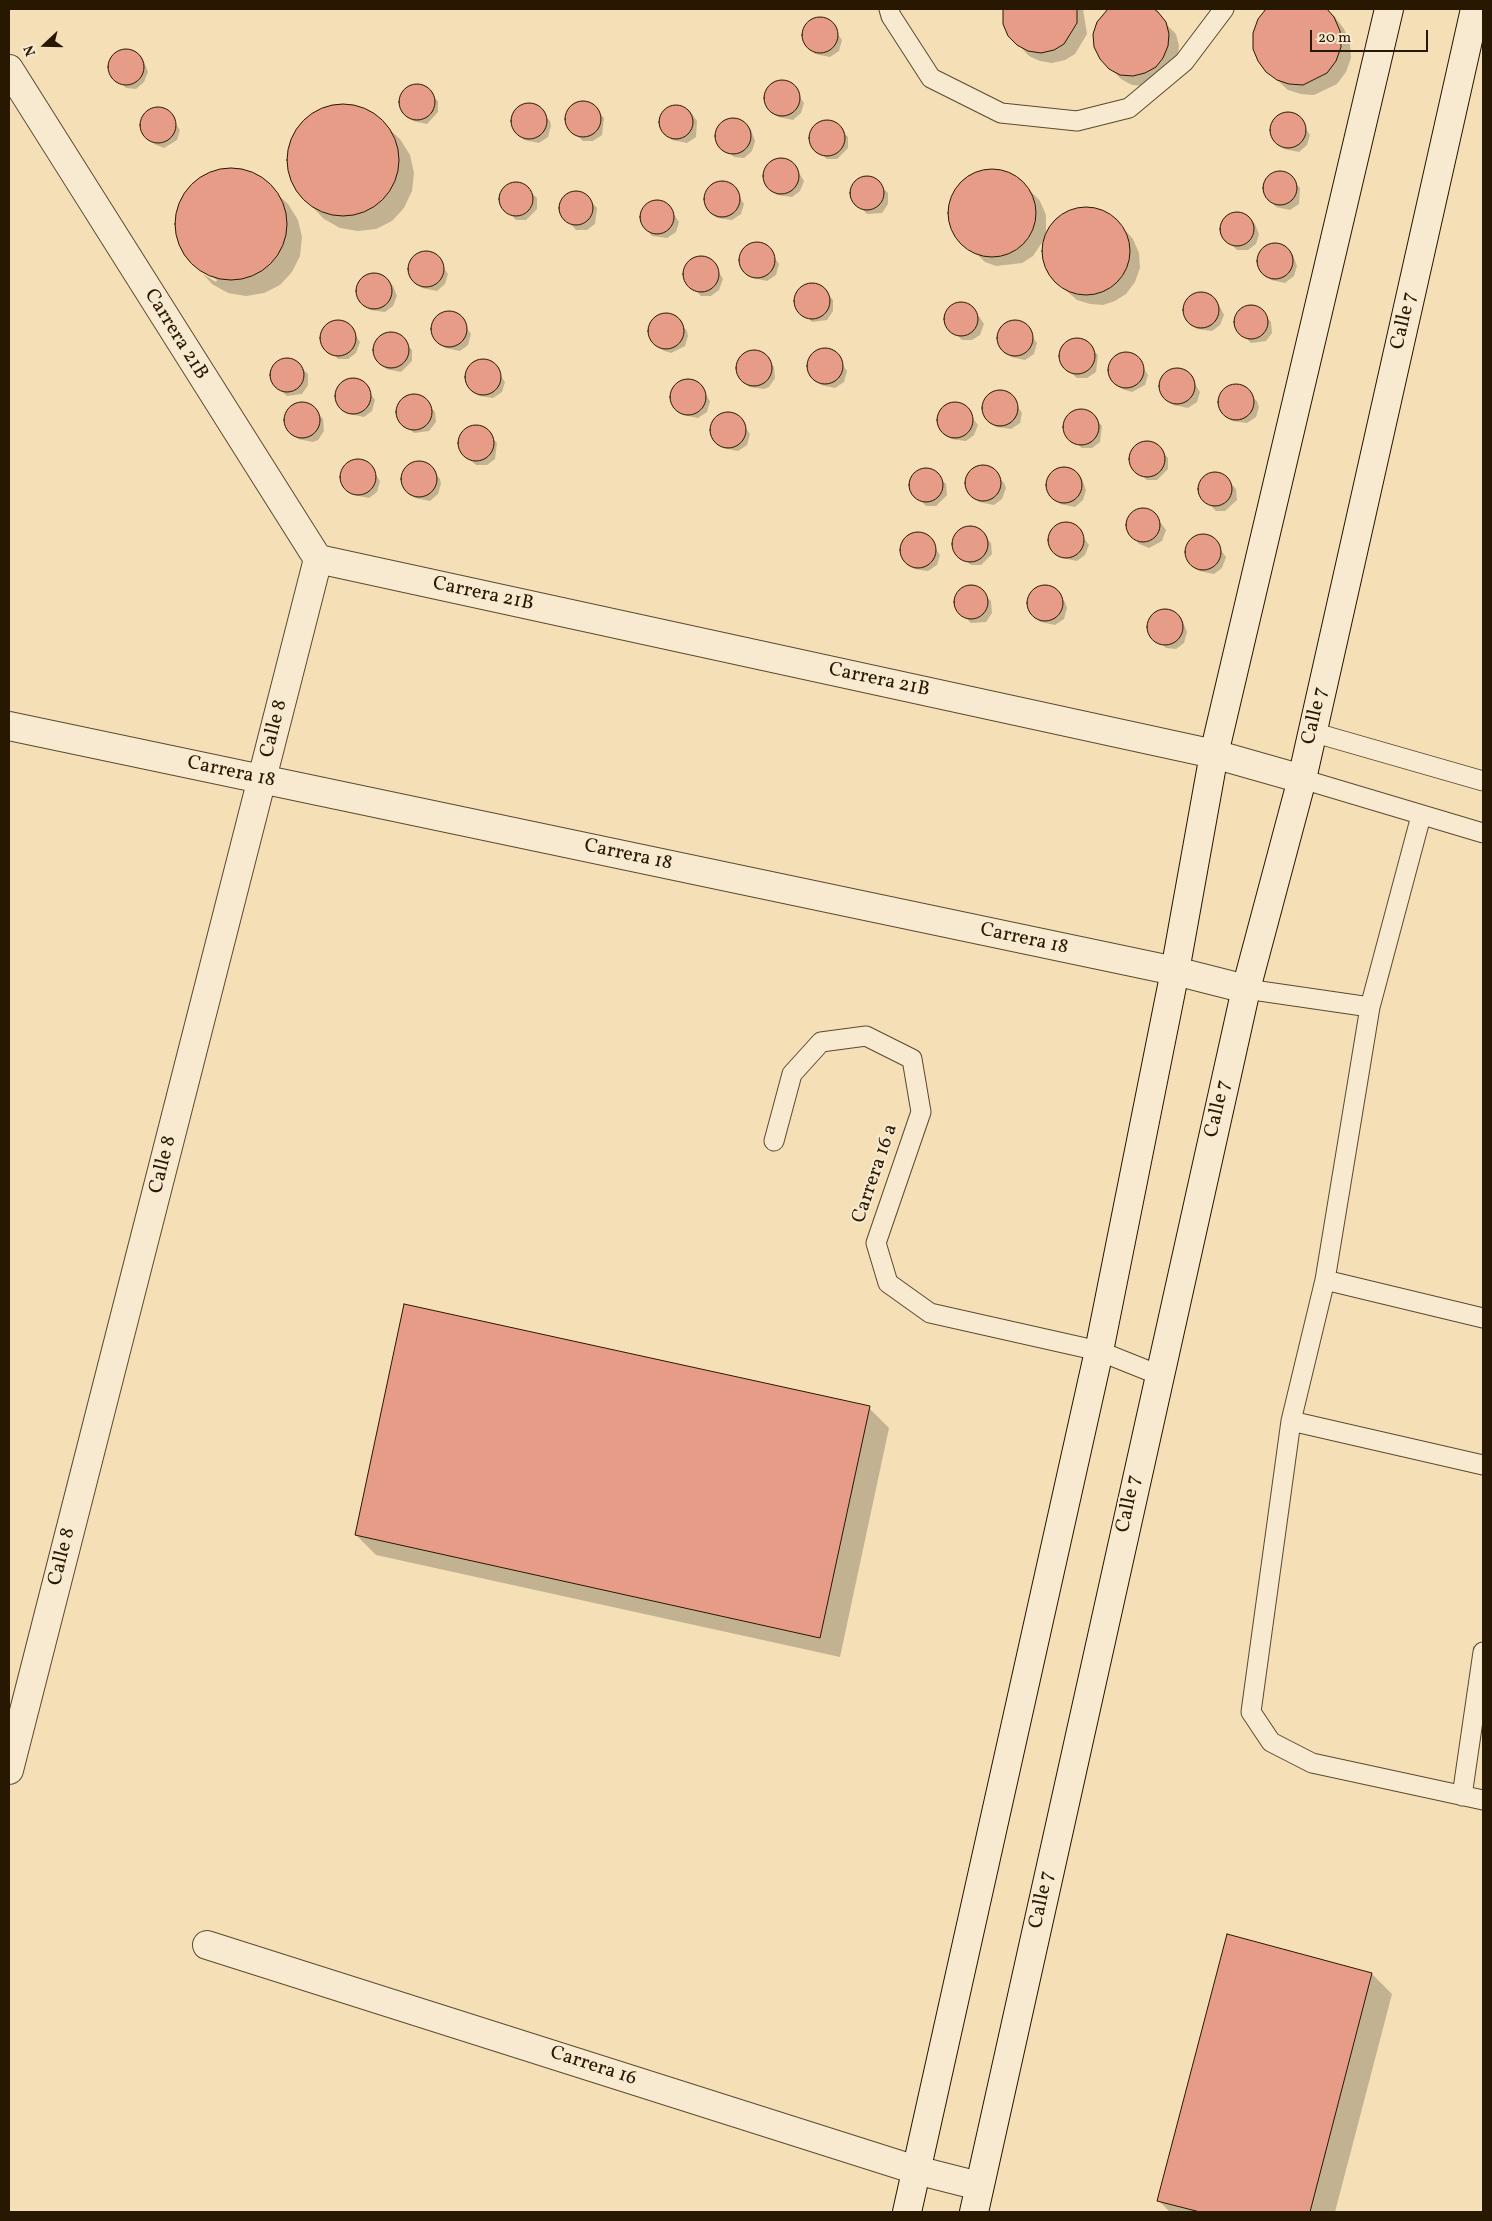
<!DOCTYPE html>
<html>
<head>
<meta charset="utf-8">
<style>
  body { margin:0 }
  #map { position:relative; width:1492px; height:2221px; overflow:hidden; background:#f4dfb6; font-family:Vollkorn,serif }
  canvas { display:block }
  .frame { position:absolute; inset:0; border:10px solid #281802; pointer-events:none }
  .north { position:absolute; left:20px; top:20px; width:50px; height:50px; -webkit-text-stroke:4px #f8ead0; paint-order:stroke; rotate:249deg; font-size:14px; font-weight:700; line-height:20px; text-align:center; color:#281802 }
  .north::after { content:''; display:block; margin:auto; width:18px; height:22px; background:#281802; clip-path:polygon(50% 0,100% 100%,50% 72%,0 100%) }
  .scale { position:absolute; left:1310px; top:30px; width:118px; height:22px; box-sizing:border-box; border:2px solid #281802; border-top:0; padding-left:6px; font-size:15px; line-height:18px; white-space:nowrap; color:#281802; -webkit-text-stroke:4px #f8ead0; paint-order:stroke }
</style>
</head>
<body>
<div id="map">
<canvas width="1492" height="2221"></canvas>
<div class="frame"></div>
<div class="north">N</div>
<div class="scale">20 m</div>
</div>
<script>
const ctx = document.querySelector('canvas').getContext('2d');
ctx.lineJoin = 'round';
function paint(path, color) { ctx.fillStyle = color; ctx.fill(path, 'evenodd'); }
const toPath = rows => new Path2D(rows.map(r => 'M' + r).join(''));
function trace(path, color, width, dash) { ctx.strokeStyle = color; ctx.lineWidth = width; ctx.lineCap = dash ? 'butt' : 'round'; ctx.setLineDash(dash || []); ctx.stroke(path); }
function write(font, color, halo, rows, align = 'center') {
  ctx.font = font + ' Vollkorn,serif'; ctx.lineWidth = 4; ctx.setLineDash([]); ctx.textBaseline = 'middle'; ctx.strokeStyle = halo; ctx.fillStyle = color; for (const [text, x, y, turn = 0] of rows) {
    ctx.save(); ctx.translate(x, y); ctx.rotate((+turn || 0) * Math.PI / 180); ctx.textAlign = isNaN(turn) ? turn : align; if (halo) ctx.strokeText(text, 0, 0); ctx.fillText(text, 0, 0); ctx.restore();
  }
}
paint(toPath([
  [1004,9,1083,9,1087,34,1075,54,1065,60,1052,63,1040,61,1029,56,1009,35],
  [1111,9,1151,9,1176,34,1179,46,1178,57,1144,86,1132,85,1121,79,1101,59,1098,22],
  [1268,9,1326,9,1335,17,1344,29,1350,43,1351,58,1346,72,1337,84,1314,95,1301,94,1288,90,1267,71,1259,20],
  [817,19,828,21,842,40,839,51,830,57,815,54,804,40,803,35,807,25],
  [123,51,128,51,138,56,144,62,148,72,144,82,136,89,126,88,110,72,109,67,114,56],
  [779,82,790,84,804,103,801,113,793,120,778,117,767,103,767,92],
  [414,86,425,88,438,101,438,112,427,124,413,121,402,107,402,96,409,88],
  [580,103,591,105,604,118,602,135,593,141,583,141,570,129,568,124,567,114,575,105],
  [335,105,353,105,370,111,400,139,410,155,414,173,412,191,404,208,392,221,376,229,358,231,340,228,324,219,296,190,289,173,288,155,292,137,302,122,317,110],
  [526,105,537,107,550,121,551,126,548,137,539,143,524,140,513,126,512,120,516,110],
  [679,106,689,110,697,121,696,137,687,143,672,140,661,126,661,116,668,107],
  [155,109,166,111,180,130,177,140,164,148,154,144,143,130,143,119],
  [1285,114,1296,116,1310,135,1307,145,1299,152,1284,149,1273,135,1273,124],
  [736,119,751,130,755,141,752,151,744,158,734,157,717,141,718,130,725,122],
  [824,122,834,124,848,137,848,148,837,159,827,159,813,147,811,143,811,132],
  [773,162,790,162,795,167,804,181,800,191,792,197,777,195,772,190,766,181,766,170],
  [222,169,240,170,258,176,288,204,298,220,302,237,300,256,292,272,280,285,264,293,246,296,228,293,212,284,203,274,216,282,217,280,196,267,184,254,177,238,176,219,180,201,191,186,205,175],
  [992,170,1006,172,1019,179,1040,201,1046,215,1046,233,1057,218,1070,210,1085,208,1100,210,1113,217,1133,239,1139,253,1140,268,1135,282,1126,294,1115,301,1103,305,1090,304,1077,300,1056,282,1044,259,1043,241,1033,256,1022,263,996,266,985,262,955,233,950,220,950,205,955,191,964,180,977,172],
  [1277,172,1287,174,1300,188,1299,204,1290,210,1276,207,1264,193,1263,188,1267,178],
  [864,177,874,179,888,193,888,204,882,213,867,214,851,198,852,187],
  [518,183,523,185,537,198,537,209,526,220,516,220,500,203,501,193,508,184],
  [713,185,730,185,735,190,744,204,741,214,732,220,717,218,712,213,706,204,706,193],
  [573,192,584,194,597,208,595,224,587,230,576,230,560,213,560,208,564,198],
  [654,201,659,201,669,207,679,222,676,232,667,238,652,236,641,222,641,211],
  [1234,213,1250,218,1255,224,1259,234,1256,244,1248,250,1237,250,1221,234,1222,223,1229,215],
  [754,243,765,245,779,264,776,275,767,281,753,278,741,264,740,259,744,249],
  [1277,244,1293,255,1297,266,1294,276,1285,283,1271,280,1259,266,1260,255,1267,247],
  [423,253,434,255,448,274,445,284,437,291,422,288,410,274,410,269,414,259],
  [698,258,713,263,723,279,719,290,711,296,701,296,685,279,684,274,688,264],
  [372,275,377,275,387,280,393,286,397,296,393,306,385,312,370,310,359,296,359,285,362,280],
  [815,285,820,286,833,300,833,311,827,320,812,322,796,306,796,295,804,286],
  [1204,294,1219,305,1224,315,1220,325,1212,331,1197,329,1186,315,1186,304,1193,295],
  [959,303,964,303,974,309,984,324,980,335,972,340,962,340,946,324,946,313],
  [1248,306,1258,308,1271,322,1272,333,1266,341,1251,343,1235,327,1235,316],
  [446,313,457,315,471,334,468,345,460,351,445,348,434,334,437,319],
  [663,315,674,316,687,331,688,336,685,346,671,353,662,350,650,336,653,320],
  [335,321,345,323,350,327,360,342,356,353,348,359,338,359,322,342,321,337,325,327],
  [1012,322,1023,324,1037,343,1034,354,1025,360,1011,357,999,343,998,338,1002,328],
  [388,334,398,336,412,350,412,361,401,372,386,369,375,355,375,344,382,336],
  [1074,340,1084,342,1098,355,1096,372,1087,378,1077,378,1063,366,1061,361,1061,350,1068,342],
  [822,350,833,352,847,371,844,382,835,388,821,385,809,371,808,366,812,356],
  [756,352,767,357,774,367,775,378,769,387,764,389,749,387,738,373,738,362,745,353],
  [1123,354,1134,355,1148,375,1145,385,1132,392,1122,389,1111,375,1111,364],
  [284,358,294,360,308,374,308,385,302,394,287,396,273,384,272,368],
  [480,361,491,362,505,382,502,392,493,398,479,396,467,382,470,366],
  [1174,370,1180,370,1190,376,1200,392,1197,402,1188,408,1173,405,1162,392,1161,386,1165,376],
  [350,379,361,381,375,400,372,411,364,417,349,414,337,400,337,395,340,385],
  [691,381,701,388,710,401,707,412,698,418,683,415,672,401,672,391,680,382],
  [1239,386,1257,401,1259,407,1256,417,1247,423,1232,421,1221,407,1221,396,1228,387],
  [997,392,1008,393,1022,413,1020,423,1011,429,996,427,985,413,985,401],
  [412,396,422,398,435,412,436,422,429,431,414,433,401,422,399,406,402,401],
  [305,404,315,410,323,419,324,431,318,440,313,442,298,439,287,426,287,414,294,406],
  [952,404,963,406,978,425,974,435,966,441,951,439,940,425,940,414],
  [1079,410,1089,412,1102,426,1100,442,1092,448,1082,448,1068,437,1066,432,1069,416],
  [725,413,736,415,750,434,747,445,738,451,723,448,712,434,711,429,715,419],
  [473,427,484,429,497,443,495,459,487,465,476,465,462,453,460,443,464,433],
  [1144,442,1155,444,1168,458,1168,469,1157,480,1147,480,1133,468,1132,464,1131,458,1134,448],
  [355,460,366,462,380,481,377,492,369,498,354,495,343,481,342,476,346,466],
  [416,463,427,465,440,479,441,484,438,494,430,501,415,498,404,484,404,473],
  [980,467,991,469,1004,483,1006,488,1002,499,994,505,979,502,967,488,967,483,971,473],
  [923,469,933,471,946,484,947,495,936,506,926,506,910,490,910,479],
  [1061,469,1067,469,1077,474,1082,479,1086,490,1083,500,1075,507,1060,504,1049,490,1049,479,1056,471],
  [1218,473,1223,475,1236,489,1237,500,1225,511,1216,511,1199,494,1200,483,1207,475],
  [1140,509,1152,511,1166,530,1162,541,1149,548,1139,544,1128,530,1128,519],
  [1063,524,1074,525,1089,545,1085,555,1077,561,1062,558,1051,545,1054,529],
  [968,527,978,529,991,543,992,554,981,565,971,565,957,553,955,549,955,537],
  [915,534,926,535,940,555,937,565,928,571,914,569,902,555,905,539],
  [1200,536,1212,538,1226,557,1222,568,1214,574,1199,571,1188,557,1188,546],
  [973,586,991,601,992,613,986,622,971,623,955,607,956,596,963,588],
  [1042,587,1053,588,1065,602,1067,608,1064,619,1055,625,1040,622,1029,608,1028,602,1032,592],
  [1168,611,1183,622,1187,632,1184,643,1176,649,1166,648,1150,632,1150,621,1157,613],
  [869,1408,889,1428,840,1657,376,1555,356,1535],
  [1372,1974,1392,1994,1335,2212,1170,2212,1158,2200]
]), '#0003');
const building = toPath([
  [1003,9,1077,9,1077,23,1064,44,1054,50,1041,53,1028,51,1017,45,1008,36,1003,24,1003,9],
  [1108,9,1154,9,1158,12,1166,22,1169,34,1168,46,1163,58,1156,67,1145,73,1133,76,1120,75,1109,69,1100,59,1094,47,1093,34,1097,22,1108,9],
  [1266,9,1327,9,1334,17,1340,31,1341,47,1336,61,1327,73,1303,85,1289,84,1277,80,1266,72,1258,61,1253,49,1253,33,1258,19,1266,9],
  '802 35a18 18 0 1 1 36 0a18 18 0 1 1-36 0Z',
  '108 67a18 18 0 1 1 36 0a18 18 0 1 1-36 0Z',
  '764 98a18 18 0 1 1 36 0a18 18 0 1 1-36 0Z',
  '399 102a18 18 0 1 1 36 0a18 18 0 1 1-36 0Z',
  '565 119a18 18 0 1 1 36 0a18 18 0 1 1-36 0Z',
  '511 121a18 18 0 1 1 36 0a18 18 0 1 1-36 0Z',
  '287 160a56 56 0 1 1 112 0a56 56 0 1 1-112 0Z',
  '659 122a17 17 0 1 1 34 0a17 17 0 1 1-34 0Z',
  '140 125a18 18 0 1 1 36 0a18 18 0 1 1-36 0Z',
  '1270 130a18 18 0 1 1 36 0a18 18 0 1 1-36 0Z',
  '715 136a18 18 0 1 1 36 0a18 18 0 1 1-36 0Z',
  '809 138a18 18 0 1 1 36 0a18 18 0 1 1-36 0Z',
  '763 176a18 18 0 1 1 36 0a18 18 0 1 1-36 0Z',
  '175 224a56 56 0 1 1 112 0a56 56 0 1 1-112 0Z',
  '948 213a44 44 0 1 1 88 0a44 44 0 1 1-88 0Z',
  '1263 188a17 17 0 1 1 34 0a17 17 0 1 1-34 0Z',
  '850 193a17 17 0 1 1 34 0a17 17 0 1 1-34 0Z',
  '704 199a18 18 0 1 1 36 0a18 18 0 1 1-36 0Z',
  '499 199a17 17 0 1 1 34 0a17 17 0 1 1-34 0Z',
  '559 208a17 17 0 1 1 34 0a17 17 0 1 1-34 0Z',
  '640 217a17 17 0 1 1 34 0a17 17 0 1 1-34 0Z',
  '1042 251a44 44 0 1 1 88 0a44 44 0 1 1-88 0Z',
  '1220 229a17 17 0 1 1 34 0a17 17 0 1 1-34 0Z',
  '739 260a18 18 0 1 1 36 0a18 18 0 1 1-36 0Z',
  '1257 261a18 18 0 1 1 36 0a18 18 0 1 1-36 0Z',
  '408 269a18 18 0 1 1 36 0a18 18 0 1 1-36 0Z',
  '683 274a18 18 0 1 1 36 0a18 18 0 1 1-36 0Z',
  '356 291a18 18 0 1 1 36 0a18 18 0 1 1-36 0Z',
  '794 301a18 18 0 1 1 36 0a18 18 0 1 1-36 0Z',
  '1183 310a18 18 0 1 1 36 0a18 18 0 1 1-36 0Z',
  '944 319a17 17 0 1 1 34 0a17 17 0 1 1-34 0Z',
  '1234 322a17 17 0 1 1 34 0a17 17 0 1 1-34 0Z',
  '431 329a18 18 0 1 1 36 0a18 18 0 1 1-36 0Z',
  '648 331a18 18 0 1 1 36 0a18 18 0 1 1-36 0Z',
  '997 338a18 18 0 1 1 36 0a18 18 0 1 1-36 0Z',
  '320 338a18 18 0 1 1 36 0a18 18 0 1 1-36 0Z',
  '373 350a18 18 0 1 1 36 0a18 18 0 1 1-36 0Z',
  '1059 356a18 18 0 1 1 36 0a18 18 0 1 1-36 0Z',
  '807 366a18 18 0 1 1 36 0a18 18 0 1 1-36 0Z',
  '736 368a18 18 0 1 1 36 0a18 18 0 1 1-36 0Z',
  '1108 370a18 18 0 1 1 36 0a18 18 0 1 1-36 0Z',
  '270 375a17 17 0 1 1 34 0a17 17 0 1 1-34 0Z',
  '465 377a18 18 0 1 1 36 0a18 18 0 1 1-36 0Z',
  '1159 386a18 18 0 1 1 36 0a18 18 0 1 1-36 0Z',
  '335 396a18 18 0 1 1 36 0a18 18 0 1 1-36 0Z',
  '670 397a18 18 0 1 1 36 0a18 18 0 1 1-36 0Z',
  '1218 402a18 18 0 1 1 36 0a18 18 0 1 1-36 0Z',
  '982 408a18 18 0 1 1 36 0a18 18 0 1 1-36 0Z',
  '396 412a18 18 0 1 1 36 0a18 18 0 1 1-36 0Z',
  '284 420a18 18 0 1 1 36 0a18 18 0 1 1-36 0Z',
  '937 420a18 18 0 1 1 36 0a18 18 0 1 1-36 0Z',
  '1063 427a18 18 0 1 1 36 0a18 18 0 1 1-36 0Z',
  '710 430a18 18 0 1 1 36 0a18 18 0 1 1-36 0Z',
  '458 443a18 18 0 1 1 36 0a18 18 0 1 1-36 0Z',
  '1129 459a18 18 0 1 1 36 0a18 18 0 1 1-36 0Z',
  '340 477a18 18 0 1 1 36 0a18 18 0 1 1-36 0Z',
  '401 479a18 18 0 1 1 36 0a18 18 0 1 1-36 0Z',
  '965 483a18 18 0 1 1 36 0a18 18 0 1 1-36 0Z',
  '1046 485a18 18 0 1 1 36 0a18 18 0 1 1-36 0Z',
  '909 485a17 17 0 1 1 34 0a17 17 0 1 1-34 0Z',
  '1198 489a17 17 0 1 1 34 0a17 17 0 1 1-34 0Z',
  '1126 525a17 17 0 1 1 34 0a17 17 0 1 1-34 0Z',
  '1048 540a18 18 0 1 1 36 0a18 18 0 1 1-36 0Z',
  '952 544a18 18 0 1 1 36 0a18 18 0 1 1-36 0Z',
  '900 550a18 18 0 1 1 36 0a18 18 0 1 1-36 0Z',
  '1185 552a18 18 0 1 1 36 0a18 18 0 1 1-36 0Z',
  '954 602a17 17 0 1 1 34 0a17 17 0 1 1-34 0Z',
  '1027 603a18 18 0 1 1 36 0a18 18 0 1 1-36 0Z',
  '1147 627a18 18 0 1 1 36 0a18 18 0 1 1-36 0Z',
  [404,1304,870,1406,820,1638,355,1535,404,1304],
  [1227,1934,1372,1973,1310,2212,1200,2212,1157,2201,1227,1934]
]);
paint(building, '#e69c87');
trace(building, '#281802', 1);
const service = toPath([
  [889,9,891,16,931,78,1001,113,1077,121,1129,108,1184,62,1224,9],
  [1312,732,1483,781],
  [1302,779,1483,833],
  [1421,816,1370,1007,1325,1280,1291,1421,1483,1465],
  [1246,989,1370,1007],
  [774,1141,792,1074,821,1042,866,1036,912,1059,921,1112,876,1243,888,1283,930,1313,1099,1351,1159,1375],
  [1325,1280,1483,1318],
  [1291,1421,1251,1712,1271,1742,1312,1763,1483,1800],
  [1462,1796,1483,1652]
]);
const minor = toPath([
  [9,69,318,559,1214,754,1302,779],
  [9,726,1175,971,1246,989],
  [9,1770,318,559],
  [207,1945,916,2170,979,2186]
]);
const secondary = toPath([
  [907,2212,1099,1351,1175,971,1214,754,1389,9],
  [974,2212,1246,989,1302,779,1475,9]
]);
trace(service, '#5b4a2f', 21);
trace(minor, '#5b4a2f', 30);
trace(secondary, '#281802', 30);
trace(service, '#f8ead0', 19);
trace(minor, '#f8ead0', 28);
trace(secondary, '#f8ead0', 28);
write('20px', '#281802', '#f8ead0', [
  ["Calle 7",1405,321,-77],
  ["Carrera 21B",175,335,58],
  ["Carrera 21B",483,595,12],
  ["Carrera 21B",879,681,12],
  ["Calle 7",1316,716,-77],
  ["Calle 8",275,729,-76],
  ["Carrera 18",231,773,12],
  ["Carrera 18",628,856,12],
  ["Carrera 18",1024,940,12],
  ["Calle 7",1219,1109,-77],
  ["Calle 8",164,1165,-76],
  ["Carrera 16 a",876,1174,-71],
  ["Calle 7",1130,1504,-78],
  ["Calle 8",63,1557,-76],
  ["Calle 7",1043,1900,-78],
  ["Carrera 16",593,2067,18]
]);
</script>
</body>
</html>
